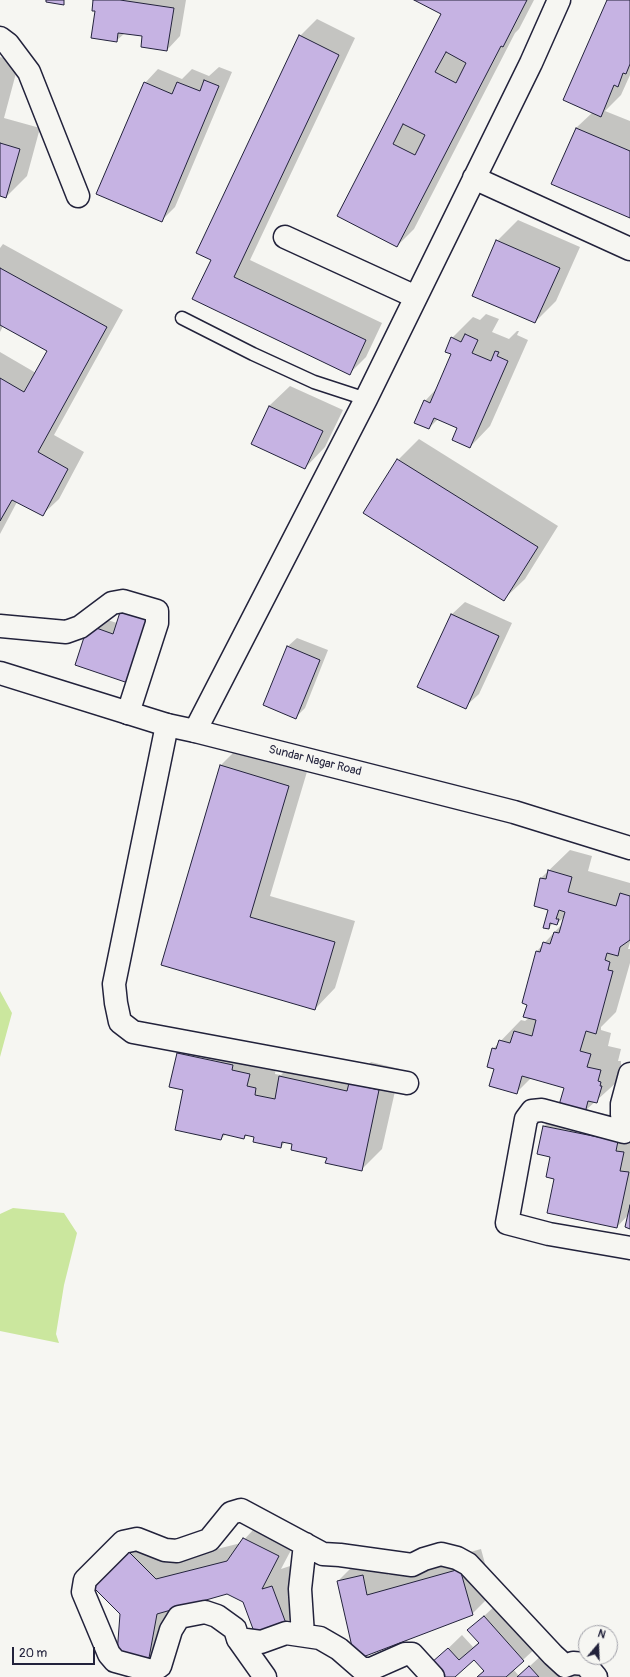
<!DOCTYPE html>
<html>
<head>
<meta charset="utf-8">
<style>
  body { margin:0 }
  #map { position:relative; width:630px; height:1677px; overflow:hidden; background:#f6f6f2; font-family:Pangolin,sans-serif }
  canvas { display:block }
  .north { position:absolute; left:578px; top:1625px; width:40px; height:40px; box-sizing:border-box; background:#f6f6f2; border:1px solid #a1a1a9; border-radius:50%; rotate:19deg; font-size:11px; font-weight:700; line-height:16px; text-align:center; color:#22223b }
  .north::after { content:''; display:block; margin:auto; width:14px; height:18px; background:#22223b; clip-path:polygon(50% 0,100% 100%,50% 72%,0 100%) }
  .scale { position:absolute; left:12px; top:1647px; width:83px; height:18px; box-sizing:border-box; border:2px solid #22223b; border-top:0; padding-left:5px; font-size:12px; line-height:14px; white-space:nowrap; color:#22223b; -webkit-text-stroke:3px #f6f6f2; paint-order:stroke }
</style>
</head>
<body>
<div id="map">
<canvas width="630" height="1677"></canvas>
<div class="north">N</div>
<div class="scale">20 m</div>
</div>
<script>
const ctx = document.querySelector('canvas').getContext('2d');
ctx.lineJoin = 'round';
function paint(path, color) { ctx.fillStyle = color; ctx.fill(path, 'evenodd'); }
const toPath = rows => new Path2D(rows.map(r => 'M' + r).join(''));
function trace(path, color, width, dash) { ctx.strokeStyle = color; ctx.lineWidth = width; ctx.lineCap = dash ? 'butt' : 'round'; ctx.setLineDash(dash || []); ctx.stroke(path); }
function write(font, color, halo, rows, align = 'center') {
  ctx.font = font + ' Pangolin,sans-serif'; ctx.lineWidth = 3; ctx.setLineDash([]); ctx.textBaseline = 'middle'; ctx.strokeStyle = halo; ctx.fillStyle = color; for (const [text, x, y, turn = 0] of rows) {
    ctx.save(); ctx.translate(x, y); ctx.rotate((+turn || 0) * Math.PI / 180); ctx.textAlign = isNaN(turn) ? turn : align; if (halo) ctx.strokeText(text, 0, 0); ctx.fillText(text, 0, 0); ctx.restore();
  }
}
paint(toPath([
  [0,991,12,1013,0,1057],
  [13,1208,64,1213,77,1233,64,1285,56,1334,59,1343,0,1331,0,1214]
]), '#cbe79e');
paint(toPath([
  [94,0,186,0,180,36,167,50,143,36,125,33,116,41,96,11],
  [416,0,534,0,519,29,515,33,414,229,397,246,338,216,442,13],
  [608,0,630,0,630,75,621,95,605,111,630,121,630,217,552,183,576,128,593,112],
  [317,19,355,38,250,260,382,323,366,357,350,373,212,259,300,36],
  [0,57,19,62,4,118,40,128,27,176,6,197,0,195],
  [219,67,232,72,175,207,161,221,145,83,158,69,182,79,192,69,209,76],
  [518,220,580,247,556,301,535,322,497,241],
  [3,244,123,310,54,435,84,452,59,499,42,515,17,502,0,534,0,352,36,373,48,351,3,326,0,332,0,248],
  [486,314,499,319,492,332,509,339,517,331,519,331,517,335,528,340,490,426,470,447,458,428,438,419,429,428,425,401,437,388,452,354,452,338,473,317,480,320],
  [290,386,343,410,325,447,305,468,269,406],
  [419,439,558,526,525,579,504,599,398,460],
  [465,602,512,623,479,694,465,707,451,615],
  [98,617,117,623,140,674,76,664],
  [297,638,328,650,305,708,296,717,287,647],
  [241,745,309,765,270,896,355,921,335,988,315,1009,162,964,220,766],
  [570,850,592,856,588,871,630,883,630,942,628,949,630,949,630,963,616,1012,601,1027,601,1030,611,1033,608,1046,621,1049,618,1061,621,1061,621,1065,622,1065,618,1081,586,1110,630,1119,630,1228,629,1214,617,1227,556,1178,551,1156,538,1153,544,1126,565,1106,565,1087,531,1078,517,1092,495,1068,493,1049,521,1020,525,1021,529,1018,528,1004,523,1003,537,951,563,923,566,915,557,924,553,923,549,928,549,909,541,878],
  [199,1032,253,1044,276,1067,275,1074,281,1075,301,1055,364,1069,371,1062,400,1069,382,1149,361,1170,294,1143,285,1142,281,1147,248,1134,244,1138,226,1134,221,1139,185,1089,170,1086,178,1053],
  [265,1517,299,1535,281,1569,293,1565,307,1604,287,1625,227,1593,175,1608,170,1636,149,1657,121,1613,94,1587,150,1531,177,1559,241,1543],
  [481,1549,493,1593,472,1614,356,1659,338,1581,359,1560,383,1555,388,1575],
  [498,1603,537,1647,513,1669,519,1676,543,1654,564,1677,477,1677,484,1670,474,1658,453,1677,445,1677,433,1663,462,1635,473,1647,479,1642,469,1630],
  [590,1659,602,1677,570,1677]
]), '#0003');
const building = toPath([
  [46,0,64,0,64,5,46,2,46,0],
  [93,0,120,0,174,8,167,51,141,47,142,36,118,33,117,42,91,38,95,11,92,11,93,0],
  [414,0,527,0,503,47,501,46,397,247,337,216,441,14,414,0],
  [446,52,466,63,456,83,435,72,446,52],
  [403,124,425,135,415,155,393,144,403,124],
  [607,0,630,0,630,64,626,74,623,73,618,87,614,85,601,117,563,100,607,0],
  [299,35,339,55,234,277,366,340,350,375,192,299,211,260,196,253,299,35],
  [204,80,219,86,162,222,96,194,144,82,172,94,177,82,200,91,204,80],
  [576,128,630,151,630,218,551,184,576,128],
  [0,143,20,149,6,198,0,196,0,143],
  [496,240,560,268,535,323,472,296,496,240],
  [0,268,107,327,38,452,68,469,43,516,12,500,0,521,0,378,24,392,47,351,0,325,0,268],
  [465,334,478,340,472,353,491,361,495,351,499,352,497,356,508,361,470,448,452,440,457,428,434,418,429,429,414,423,424,400,430,403,451,354,445,352,451,337,461,342,465,334],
  [269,406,323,431,305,469,251,444,269,406],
  [397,459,538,547,504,601,363,513,397,459],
  [121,609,153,620,131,684,75,665,88,625,113,634,121,609],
  [451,614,499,636,466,709,417,687,451,614],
  [287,646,320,660,296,719,263,705,287,646],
  [220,765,289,786,250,917,335,942,315,1010,161,965,220,765],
  [548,870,572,877,568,892,616,906,620,893,630,896,630,940,620,947,618,956,607,953,605,960,610,962,608,970,613,971,596,1034,586,1031,580,1051,591,1054,587,1067,601,1070,598,1081,601,1082,600,1086,602,1086,597,1103,588,1101,585,1113,559,1105,564,1088,522,1076,517,1094,489,1086,494,1069,487,1067,492,1048,496,1049,499,1040,510,1043,514,1031,532,1036,536,1020,523,1017,527,1005,522,1003,536,951,540,952,543,942,550,944,554,932,559,933,565,912,559,910,556,919,559,919,557,925,550,923,549,929,543,928,548,910,534,906,540,878,546,879,548,870],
  [177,1053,233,1065,232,1070,250,1074,247,1086,256,1088,255,1095,275,1099,279,1076,347,1091,349,1083,379,1090,362,1171,325,1163,327,1158,291,1150,292,1144,282,1142,281,1148,253,1142,254,1137,245,1135,244,1139,223,1134,221,1140,175,1130,183,1090,169,1087,177,1053],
  [543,1126,618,1141,616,1151,624,1152,620,1171,629,1172,617,1228,547,1213,554,1179,546,1177,550,1157,537,1154,543,1126],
  [630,1205,630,1229,625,1227,630,1205],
  [243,1538,279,1556,262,1589,272,1586,287,1626,256,1637,243,1602,227,1594,157,1614,149,1658,117,1654,120,1614,93,1587,128,1551,156,1579,227,1561,243,1538],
  [460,1569,473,1615,355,1660,337,1581,363,1575,367,1595,460,1569],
  [484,1616,524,1661,506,1677,477,1677,484,1671,474,1660,455,1677,444,1677,431,1663,448,1648,459,1660,479,1643,467,1630,484,1616],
  [529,1666,539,1677,517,1677,529,1666]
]);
paint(building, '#c6b3e3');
trace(building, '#22223b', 1);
const service = toPath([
  [182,318,253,354,314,382,366,399]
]);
const minor = toPath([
  [0,38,8,44,29,72,78,196],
  [474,178,630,249],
  [285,237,416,297],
  [0,626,66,632,80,627,112,603,123,601,157,611,157,623,128,713],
  [167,725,114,984,116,1003,120,1022,133,1032,407,1083],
  [195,731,366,399,531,63,559,0],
  [630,1074,622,1104,622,1115,628,1123,630,1124],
  [628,1123,624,1132,542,1110,532,1111,526,1119,507,1223,549,1234,630,1248],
  [303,1635,300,1589,305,1544],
  [238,1639,265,1677],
  [433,1677,412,1654,405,1654,371,1669,362,1669,339,1649,320,1638,286,1633,261,1642,238,1639,235,1629,217,1616,205,1612,179,1617,171,1630,160,1666,152,1671,115,1661,109,1654,83,1592,85,1580,123,1542,137,1539,165,1550,177,1551,209,1540,231,1513,241,1510,323,1554,340,1555,412,1565,424,1559,441,1554,457,1558,468,1564,553,1655,565,1666,573,1663,585,1664,596,1677]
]);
const tertiary = toPath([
  [0,673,167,725,195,731,514,812,630,848]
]);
trace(service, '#22223b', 15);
trace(minor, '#22223b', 25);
trace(tertiary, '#22223b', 25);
trace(service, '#f6f6f2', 12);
trace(minor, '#f6f6f2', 22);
trace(tertiary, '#f6f6f2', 22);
write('12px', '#22223b', '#f6f6f2', [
  ["Sundar Nagar Road",315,761,14]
]);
</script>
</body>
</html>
